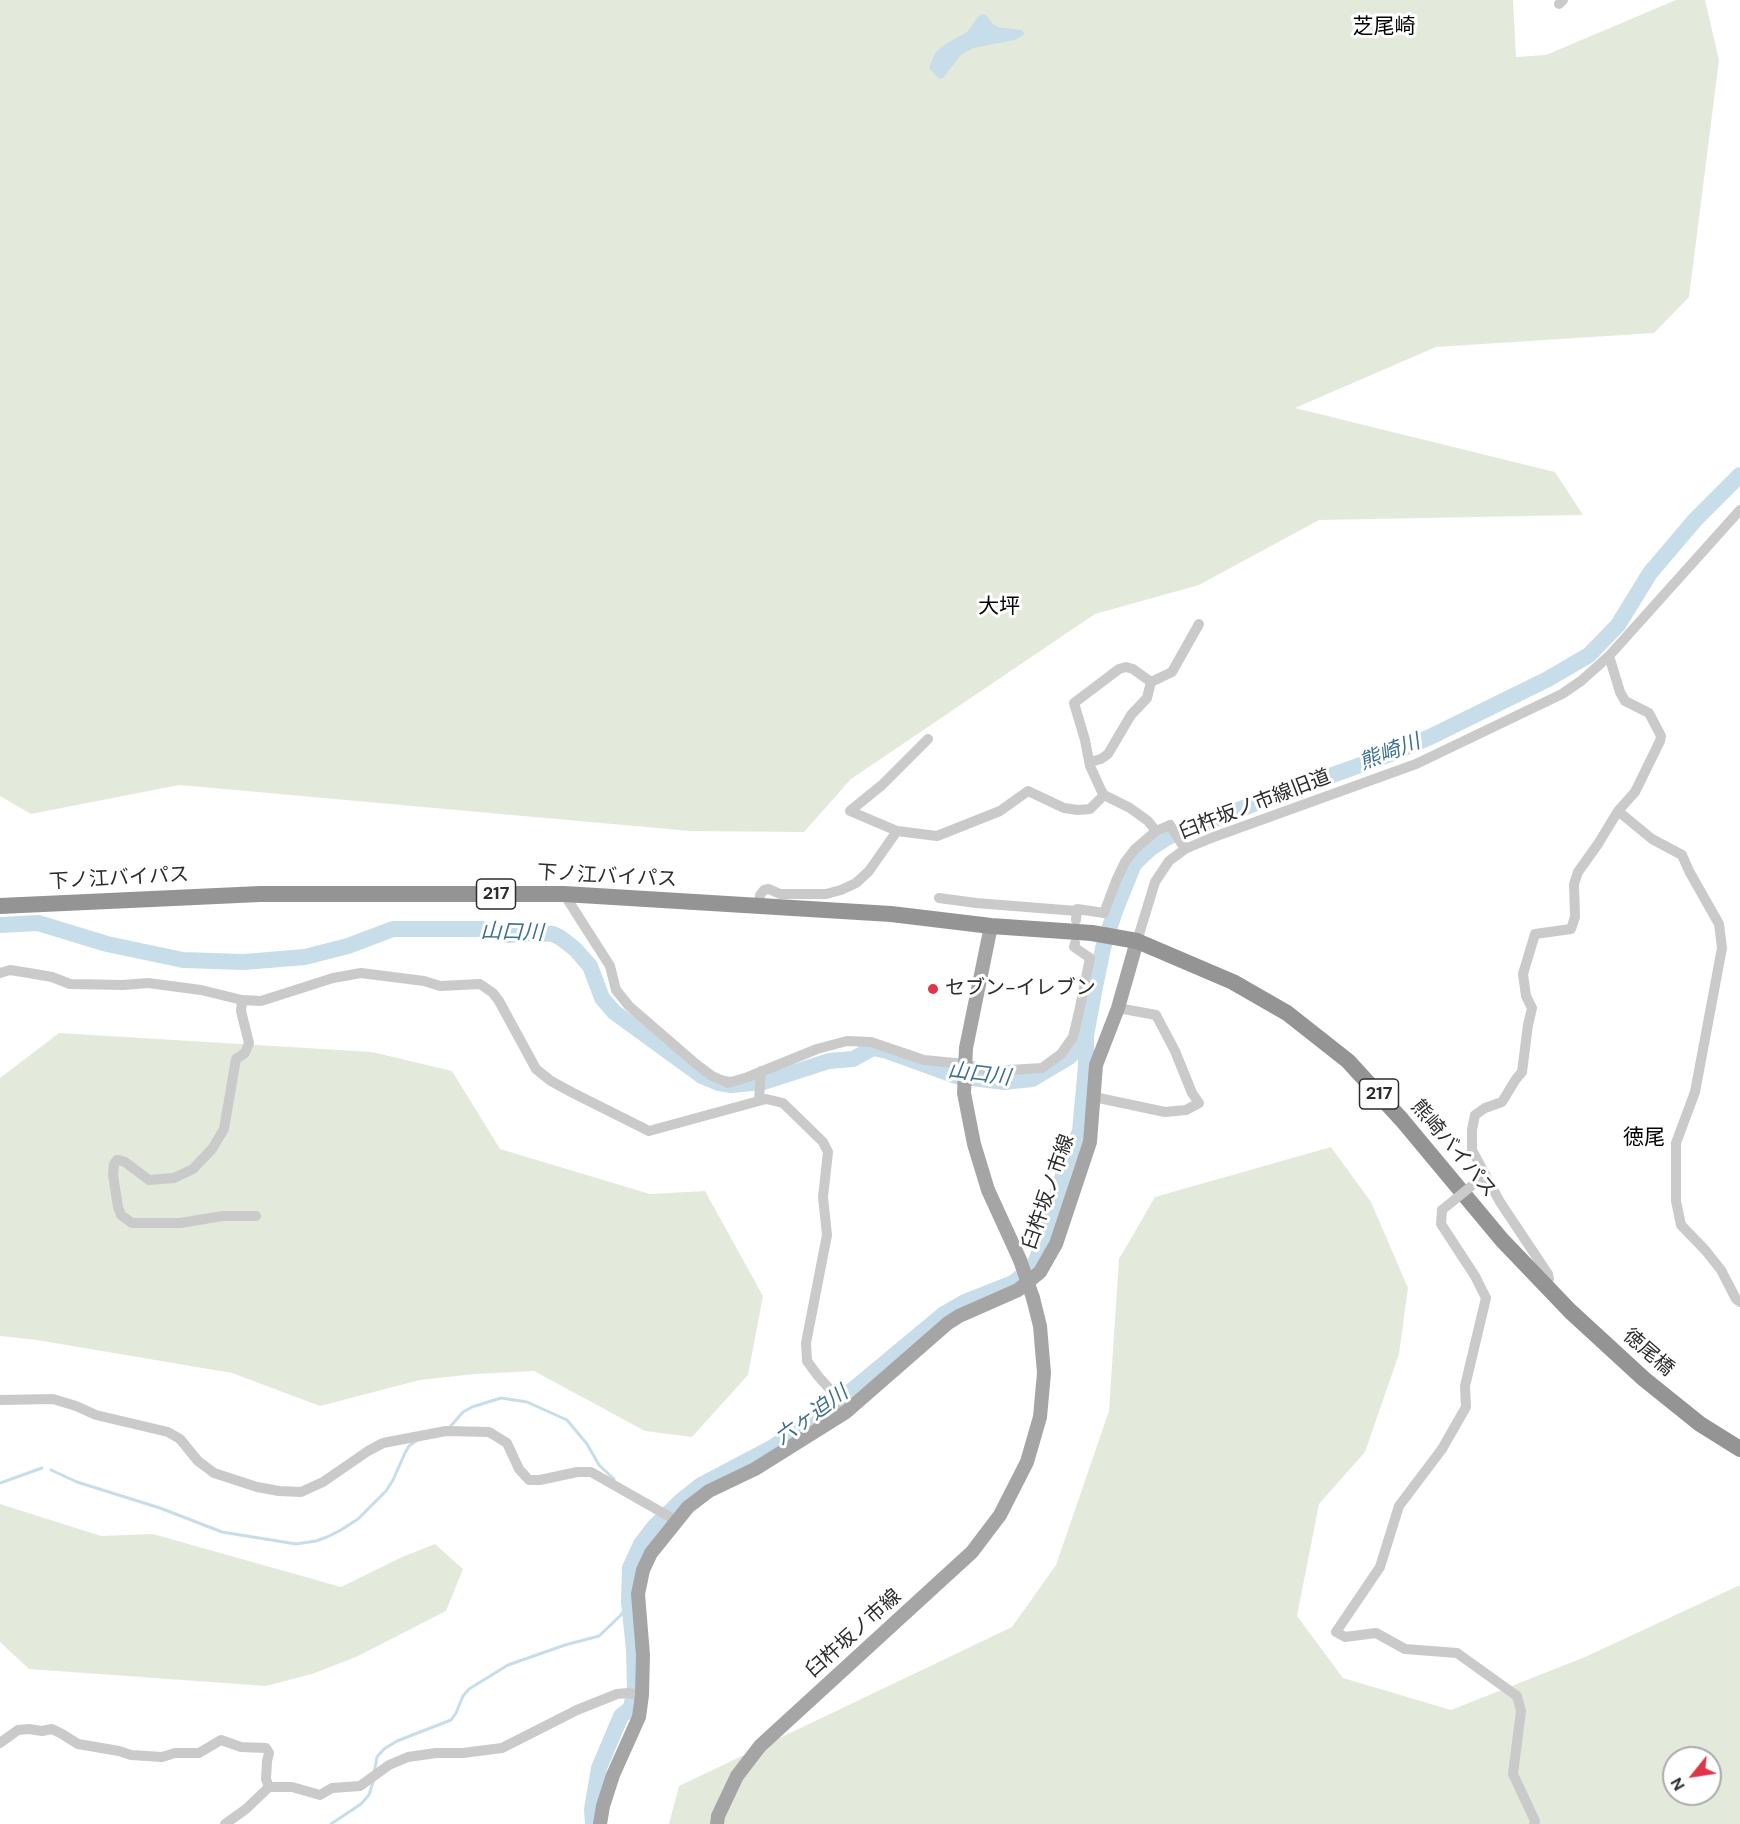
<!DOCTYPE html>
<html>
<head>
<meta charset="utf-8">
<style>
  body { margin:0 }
  #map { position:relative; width:1740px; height:1824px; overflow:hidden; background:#fff; font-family:"DM Sans",sans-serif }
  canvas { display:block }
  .north { position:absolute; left:1662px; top:1746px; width:60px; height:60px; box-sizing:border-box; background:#fff; border:2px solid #ababab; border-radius:50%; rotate:240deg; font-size:16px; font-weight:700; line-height:24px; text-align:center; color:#2d2d2d }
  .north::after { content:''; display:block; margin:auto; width:21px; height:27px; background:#e03448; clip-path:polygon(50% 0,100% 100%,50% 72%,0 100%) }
</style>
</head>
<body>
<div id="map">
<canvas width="1740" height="1824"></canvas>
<div class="north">N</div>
</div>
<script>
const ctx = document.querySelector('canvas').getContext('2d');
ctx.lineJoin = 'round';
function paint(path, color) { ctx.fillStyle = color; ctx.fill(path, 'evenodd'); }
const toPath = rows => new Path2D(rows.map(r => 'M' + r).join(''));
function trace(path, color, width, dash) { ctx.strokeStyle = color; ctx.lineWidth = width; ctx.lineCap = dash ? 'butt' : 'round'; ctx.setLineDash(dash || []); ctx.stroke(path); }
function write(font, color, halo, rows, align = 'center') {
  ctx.font = font + ' "DM Sans","Noto Sans JP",sans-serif'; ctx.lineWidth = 6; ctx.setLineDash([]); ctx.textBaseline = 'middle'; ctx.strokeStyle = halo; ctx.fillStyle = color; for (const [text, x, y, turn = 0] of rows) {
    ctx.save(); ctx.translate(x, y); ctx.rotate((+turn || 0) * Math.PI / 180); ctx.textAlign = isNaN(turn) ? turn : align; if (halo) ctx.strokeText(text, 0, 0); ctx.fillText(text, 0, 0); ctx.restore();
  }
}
paint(toPath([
  [0,0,1513,0,1516,57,1546,55,1676,0,1705,0,1719,60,1689,297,1654,333,1436,347,1295,408,1555,472,1583,515,1319,520,1199,585,1095,614,851,779,804,832,690,831,179,785,31,814,0,796],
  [59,1033,372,1052,452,1071,500,1149,650,1194,705,1191,763,1296,748,1375,692,1437,645,1431,534,1371,475,1374,420,1380,320,1406,232,1373,37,1340,0,1336,0,1078],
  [1331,1147,1371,1202,1408,1288,1399,1354,1365,1452,1319,1504,1297,1616,1343,1678,1451,1710,1585,1657,1740,1585,1740,1824,669,1824,679,1786,1012,1627,1056,1565,1109,1411,1119,1259,1155,1197],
  [1674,1758,1710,1758,1710,1794,1674,1794],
  [0,1504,101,1536,153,1534,341,1587,402,1557,435,1544,463,1569,446,1611,356,1657,312,1674,266,1686,29,1669,0,1642]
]), '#e4eadb');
paint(toPath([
  [982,14,986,15,992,23,998,27,1022,30,1025,34,1015,40,973,48,961,55,943,78,939,79,929,68,935,53,944,45,967,32,978,17]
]), '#c7deea');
trace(toPath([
  [450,1427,463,1412,472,1407,501,1398,527,1402,567,1420,587,1444,599,1465,614,1479],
  [51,1470,77,1482,160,1508,222,1532,296,1544,316,1541,327,1537,341,1530,358,1519,386,1491,393,1480,405,1453,409,1446,416,1441],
  [0,1483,42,1468],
  [374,1773,377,1757,384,1749,397,1741,451,1720,456,1713,463,1696,469,1689,508,1665,565,1645,599,1636,621,1615,629,1602],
  [331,1824,361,1804,369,1795,373,1782]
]), '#c7deea', 3);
trace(toPath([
  [0,925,38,923,107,944,183,960,244,962,305,957,348,946,393,929,482,929,508,935,533,933,553,934,561,938,575,949,590,966,602,998,614,1012,702,1076,719,1083,731,1085,764,1082,829,1061,853,1059,873,1048,887,1051,956,1076,1004,1082,1032,1079,1069,1057,1084,1042,1086,1036],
  [593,1824,592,1809,599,1768,621,1716,631,1708,635,1686,634,1650,629,1602,630,1568,641,1544,655,1526,682,1500,701,1485,773,1447,799,1430,855,1388,944,1314,965,1302,1013,1283,1032,1268,1037,1259,1066,1166,1080,1131,1086,1066,1086,1036,1094,992,1103,948,1115,911,1134,864,1151,848,1168,837,1285,792,1380,758,1430,737,1548,679,1589,655,1618,625,1650,573,1695,520,1740,475]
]), '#c7deea', 16);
trace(toPath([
  [1559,4,1563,0],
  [1151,682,1133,669,1126,667,1119,669,1074,703,1085,740,1090,766,1101,790,1104,795,1130,808,1148,821,1156,831],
  [1151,682,1172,672,1199,624],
  [928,739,882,785,850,811,897,831,937,836,1000,811,1028,791,1064,808,1078,810,1090,809,1104,795],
  [1090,762,1101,759,1108,754,1131,715,1147,698,1151,682],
  [1618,811,1652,839,1682,855,1689,871,1719,924,1722,948,1695,1092,1676,1143,1676,1201,1681,1225,1706,1251,1721,1270,1736,1299,1740,1302],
  [564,894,610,966,616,990,629,1006,696,1064,712,1076,728,1083,748,1077,817,1049,847,1041,871,1042,924,1060,965,1064,992,1071,1042,1068,1061,1054,1073,1037,1079,1012,1090,958,1074,947,1075,943],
  [939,898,976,903,1077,911],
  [759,906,760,895,764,890,769,889,780,894,826,894,841,890,856,883,869,871,897,831],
  [1076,920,1077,909,1104,913,1116,881,1125,862,1135,849,1156,831,1170,825,1185,849],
  [1137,941,1155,882,1169,861,1185,849,1211,838,1416,764,1562,694,1581,681,1609,656,1740,510],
  [0,973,10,970,29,973,52,977,70,984,123,985,148,983,201,990,242,1000,261,1001,333,978,361,973,424,981,440,986,480,984,493,993,499,1001,536,1069,551,1081,573,1093,649,1131,766,1099,783,1103,823,1142,828,1152,823,1197,827,1235,806,1343,807,1361,818,1376,835,1395,846,1412],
  [242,1000,241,1011,249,1043,245,1053,236,1059,224,1129,212,1149,193,1169,174,1178,149,1180,125,1162,119,1160,117,1160,114,1164,113,1175,118,1207,121,1215,132,1223,180,1223,223,1216,256,1216],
  [1094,1097,1165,1112,1186,1110,1199,1103,1192,1093,1175,1051,1156,1015,1118,1008],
  [759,1100,761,1071],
  [1442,1210,1441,1224,1475,1276,1486,1298,1465,1386,1466,1407,1442,1449,1399,1506,1380,1567,1336,1632,1345,1637,1376,1633,1405,1649,1457,1653,1517,1696,1521,1711,1513,1774,1535,1821,1534,1824],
  [1544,1285,1549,1279,1548,1274,1500,1202,1472,1150,1472,1130,1475,1115,1485,1108,1502,1102,1516,1079,1522,1072,1528,1025,1532,1008,1526,996,1523,974,1535,934,1571,929,1575,917,1574,884,1578,872,1598,844,1618,811,1635,792,1660,741,1661,736,1649,713,1625,701,1620,692,1609,656],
  [0,1400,53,1399,76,1406,96,1415,168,1432,180,1439,198,1461,214,1473,257,1487,279,1491,301,1492,323,1482,368,1451,383,1443,446,1431,489,1432,507,1443,519,1469,529,1480,540,1480,577,1472,591,1472,677,1521],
  [0,1743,18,1730,29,1729,42,1731,52,1729,62,1734,78,1744,119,1751,131,1755,162,1757,175,1753,199,1753,221,1740,241,1747,266,1748,269,1753,267,1761,266,1779,269,1787],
  [225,1824,246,1809,269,1787,292,1787,320,1795,332,1788,360,1786,389,1765,408,1757,436,1753,463,1753,502,1748,577,1710,617,1694,628,1693,642,1695]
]), '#cacaca', 10);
trace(toPath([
  [991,926,966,1048,964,1093,974,1144,988,1190,1020,1260],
  [600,1824,603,1806,613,1775,639,1717,642,1695,643,1655,638,1594,643,1570,651,1553,688,1507,709,1491,755,1469,846,1412,948,1323,959,1316,1018,1290,1040,1272,1056,1244,1090,1142,1096,1065,1118,1008,1137,941],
  [717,1824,718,1816,737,1776,760,1746,972,1552,1000,1515,1027,1462,1040,1417,1044,1373,1040,1326,1033,1298]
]), '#a5a5a5', 14);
trace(toPath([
  [0,906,260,894,564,894,891,914,991,926,1092,933,1137,941,1233,982,1287,1013,1348,1061,1402,1120,1502,1240,1570,1311,1644,1379,1700,1424,1740,1449]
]), '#949494', 16);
trace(toPath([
  [1442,1210,1480,1179]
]), '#cacaca', 10);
trace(toPath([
  [1020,1260,1033,1298]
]), '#a5a5a5', 14);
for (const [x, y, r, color] of [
  [933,989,6,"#e03448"]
]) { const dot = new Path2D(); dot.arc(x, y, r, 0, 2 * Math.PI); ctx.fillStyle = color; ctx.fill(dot); trace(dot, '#fff', 2); }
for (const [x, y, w] of [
  [496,894,39],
  [1379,1094,39]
]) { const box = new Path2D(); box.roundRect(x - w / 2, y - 15, w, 30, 4.5); ctx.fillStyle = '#fff'; ctx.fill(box); trace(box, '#2d2d2d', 1.5); }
write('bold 18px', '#2d2d2d', null, [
  ["217",496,894],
  ["217",1379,1094]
]);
write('20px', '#2d2d2d', '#fff', [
  ["臼杵坂ノ市線旧道",1255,805,-21],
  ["下ノ江バイパス",607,877,3],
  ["下ノ江バイパス",119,879,-3],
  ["熊崎バイパス",1453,1149,50],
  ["臼杵坂ノ市線",1049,1192,-71],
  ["徳尾橋",1648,1353,41],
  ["臼杵坂ノ市線",854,1634,-42]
]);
write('20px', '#2d2d2d', '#fff', [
  ["セブン-イレブン",945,989]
], 'left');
write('21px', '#000', '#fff', [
  ["芝尾崎",1384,27],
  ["大坪",999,607],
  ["徳尾",1644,1138]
]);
write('italic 21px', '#3e728c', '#fff', [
  ["熊崎川",1390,753,-21],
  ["山口川",512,933,2],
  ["山口川",979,1075,7],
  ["六ヶ迫川",812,1416,-36]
]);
</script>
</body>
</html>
